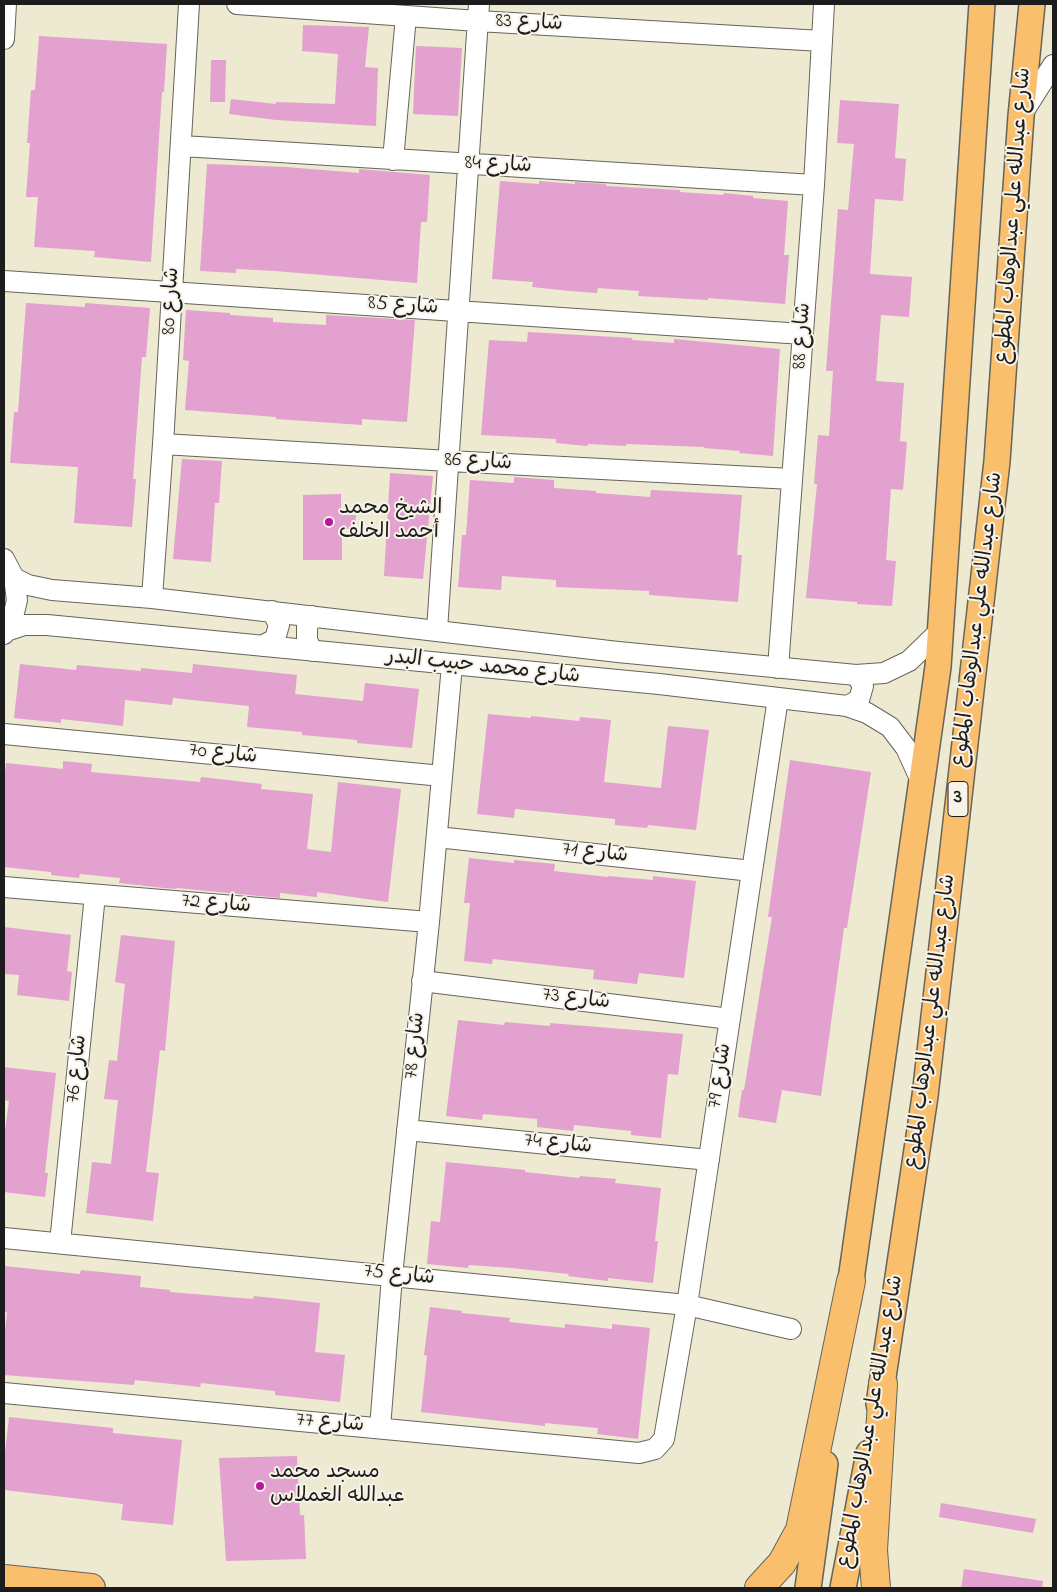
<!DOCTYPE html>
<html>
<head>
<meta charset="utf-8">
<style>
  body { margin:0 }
  #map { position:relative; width:1057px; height:1592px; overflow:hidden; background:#eee9d1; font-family:"Indie Flower",sans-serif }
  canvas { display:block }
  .frame { position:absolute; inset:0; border:5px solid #1c1c1c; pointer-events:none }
</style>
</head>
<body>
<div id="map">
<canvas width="1057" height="1592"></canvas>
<div class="frame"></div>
</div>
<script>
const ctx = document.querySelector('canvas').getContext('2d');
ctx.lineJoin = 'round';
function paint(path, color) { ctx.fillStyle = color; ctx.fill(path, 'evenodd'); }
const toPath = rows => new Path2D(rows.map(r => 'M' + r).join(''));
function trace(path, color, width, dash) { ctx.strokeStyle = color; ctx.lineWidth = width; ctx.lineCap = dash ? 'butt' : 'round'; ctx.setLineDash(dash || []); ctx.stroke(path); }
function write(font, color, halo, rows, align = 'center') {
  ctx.font = font + ' "Indie Flower","Playpen Sans Arabic",sans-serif'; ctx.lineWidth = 4; ctx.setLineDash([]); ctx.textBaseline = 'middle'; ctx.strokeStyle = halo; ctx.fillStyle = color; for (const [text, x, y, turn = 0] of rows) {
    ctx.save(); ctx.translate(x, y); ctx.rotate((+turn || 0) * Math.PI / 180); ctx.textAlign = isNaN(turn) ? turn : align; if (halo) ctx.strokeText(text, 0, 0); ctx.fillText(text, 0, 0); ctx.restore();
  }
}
paint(toPath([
  [303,25,369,27,365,67,378,68,376,126,276,120,229,114,231,99,276,104,276,102,335,104,338,54,302,51],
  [39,36,167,44,164,92,162,92,151,262,94,257,95,251,34,247,38,197,26,197,30,143,27,143,31,90,35,90],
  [416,46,462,48,458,116,413,114],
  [211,60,226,60,225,102,210,102],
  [840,100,899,104,895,158,906,159,903,201,875,199,870,274,912,277,909,317,881,315,876,381,904,383,900,441,907,442,903,490,891,489,886,560,896,561,892,606,857,604,857,602,806,598,817,484,814,484,818,435,829,436,833,371,826,371,838,209,848,210,854,144,837,143],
  [207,164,286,167,359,173,359,169,430,175,427,222,421,222,417,283,275,271,236,269,236,273,200,271],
  [500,181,539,184,539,181,575,184,575,182,606,184,606,186,680,190,680,192,723,195,724,193,753,196,753,198,788,201,784,255,789,255,785,304,708,298,708,300,638,296,639,291,598,288,597,293,569,291,532,287,533,282,492,279],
  [26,303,85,307,85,303,150,308,146,357,142,357,133,479,136,479,132,527,74,523,78,467,10,463,14,412,18,412],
  [186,310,230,313,230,315,273,318,273,322,326,325,326,315,415,320,407,422,362,419,362,425,276,419,276,417,185,410,189,361,183,360],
  [528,332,632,338,632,340,674,343,674,339,780,349,773,456,739,453,740,451,704,448,704,447,626,444,626,446,588,444,587,446,556,443,556,439,481,435,489,340,527,342],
  [182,459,222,461,219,503,215,503,211,562,173,559],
  [390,473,433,476,423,579,384,576],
  [514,477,554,480,554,488,596,491,596,493,650,497,651,490,742,495,737,555,742,555,738,602,649,595,649,591,556,587,556,580,502,576,501,590,458,587,462,535,466,535,470,480,514,483],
  [341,494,341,515,356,515,355,529,342,529,342,560,303,560,303,495],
  [20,664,76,670,77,665,141,671,141,668,192,673,193,664,297,675,295,694,363,701,365,683,419,689,412,748,357,743,357,740,302,735,302,732,247,727,249,706,173,698,172,705,125,700,123,726,61,719,61,723,14,718],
  [488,714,531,718,531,716,579,721,580,717,611,720,604,782,661,788,668,726,709,730,696,830,648,825,647,828,615,825,615,819,515,809,514,818,477,814],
  [790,760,871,772,847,928,844,928,821,1096,782,1090,776,1123,738,1117,742,1090,744,1090,772,917,768,917],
  [63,761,92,764,91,772,200,782,201,777,262,784,261,789,313,794,307,849,331,852,338,782,401,789,388,902,317,892,317,897,280,893,280,898,177,888,176,889,164,888,119,883,120,878,80,874,79,878,51,875,51,872,4,867,4,781,6,763,63,769],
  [469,858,514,863,514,860,555,864,554,871,608,877,608,876,653,880,653,876,696,881,684,978,639,973,637,984,593,979,594,970,493,959,492,964,464,961,470,903,464,903],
  [4,927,71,935,67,971,72,972,69,1001,17,995,19,975,4,974],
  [121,935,175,941,165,1051,160,1050,146,1172,159,1173,153,1221,86,1213,92,1162,111,1164,118,1100,104,1099,109,1060,117,1061,125,984,115,982],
  [458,1020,504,1025,505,1022,550,1026,550,1023,683,1034,678,1075,668,1074,661,1138,631,1135,631,1131,574,1125,573,1131,537,1127,537,1119,483,1114,482,1120,446,1116],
  [4,1067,56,1073,45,1173,48,1173,45,1197,4,1192,4,1138,9,1101,4,1100],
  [446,1162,525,1170,525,1172,579,1178,580,1176,616,1179,615,1183,661,1188,655,1241,658,1241,653,1283,608,1278,608,1281,568,1276,569,1274,511,1268,469,1265,468,1268,427,1264,431,1221,440,1222],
  [4,1266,80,1274,81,1270,141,1276,140,1287,170,1290,170,1292,253,1299,254,1296,320,1303,315,1352,345,1355,340,1402,275,1395,275,1391,201,1383,200,1387,135,1380,134,1385,4,1375,4,1339,7,1312,4,1312],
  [430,1307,462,1311,462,1313,510,1318,509,1322,565,1328,565,1324,612,1329,612,1324,650,1328,638,1439,597,1434,598,1428,545,1423,545,1426,421,1412,427,1356,424,1355],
  [9,1417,113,1428,113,1433,182,1440,173,1525,121,1520,123,1504,4,1490,4,1461],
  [297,1456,300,1515,304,1515,306,1559,226,1561,219,1458],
  [941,1503,1036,1519,1033,1533,939,1517],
  [964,1569,1043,1581,1042,1588,961,1588]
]), '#e2a1ce');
const minor = toPath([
  [237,4,478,21,822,41],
  [4,39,6,4],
  [1022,114,1053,65],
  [182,146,814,185],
  [393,160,406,16],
  [4,281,803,334],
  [163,444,449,461,792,479],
  [4,559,14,578,17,600,12,621,4,634],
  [14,578,28,585,52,590,152,598,618,652,856,675,884,673,909,661,941,630],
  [152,598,163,444,189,4],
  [437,630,479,4],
  [6,631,24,625,47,625,659,684,847,706,867,713,890,727,906,748,922,783],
  [262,646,275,639,279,625,272,611],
  [312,651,307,640,307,627,312,616],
  [778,668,814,185,824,4],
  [847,706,859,700,863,686,856,675],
  [4,734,442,776],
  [437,837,752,871],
  [4,887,429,922],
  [422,981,730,1019],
  [407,1130,709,1160],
  [4,1238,687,1305,791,1329],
  [60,1243,95,895],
  [4,1393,639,1453,655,1449,664,1439,687,1305,778,698],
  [380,1428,392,1276,429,922,452,665]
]);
const major = toPath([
  [848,1301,938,667,982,4],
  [879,1404,925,1096,997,461,1021,116,1032,4],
  [808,1588,825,1464],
  [843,1588,869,1453]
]);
const highway = toPath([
  [4,1579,91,1588],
  [759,1588,782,1563,800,1530,851,1281],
  [876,1588,873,1550,883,1384]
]);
trace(minor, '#66645b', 22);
trace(major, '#66645b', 28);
trace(highway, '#66645b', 30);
trace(minor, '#fff', 20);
trace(major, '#f9bf6c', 25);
trace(highway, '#f9bf6c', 28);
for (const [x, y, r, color] of [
  [329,522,5,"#b5179e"],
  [260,1486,5,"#b5179e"]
]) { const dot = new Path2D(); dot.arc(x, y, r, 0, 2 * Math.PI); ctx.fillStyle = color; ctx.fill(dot); trace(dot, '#f7f3e8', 2); }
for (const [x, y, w] of [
  [958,799,20]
]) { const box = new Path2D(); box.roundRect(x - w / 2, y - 17.5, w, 35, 4); ctx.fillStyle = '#f7f3e8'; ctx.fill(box); trace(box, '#1c1c1c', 1); }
write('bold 20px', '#1c1c1c', null, [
  ["3",958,799]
]);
write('21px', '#1c1c1c', '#f7f3e8', [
  ["شارع 83",529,24,3],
  ["شارع 84",498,166,3],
  ["شارع عبدالله علي عبدالوهاب المطوع",1015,216,-86],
  ["شارع 80",172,301,-87],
  ["شارع 85",403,307,4],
  ["شارع 88",803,336,-86],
  ["شارع 86",478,463,3],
  ["شارع عبدالله علي عبدالوهاب المطوع",979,620,-83],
  ["شارع محمد حبيب البدر",483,668,6],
  ["شارع 70",223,755,6],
  ["شارع 71",595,854,6],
  ["شارع 72",216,905,5],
  ["شارع 73",576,1000,7],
  ["شارع عبدالله علي عبدالوهاب المطوع",932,1022,-83],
  ["شارع 78",416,1046,-84],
  ["شارع 76",78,1069,-84],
  ["شارع 79",721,1076,-81],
  ["شارع 74",558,1145,6],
  ["شارع 75",399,1276,6],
  ["شارع عبدالله علي عبدالوهاب المطوع",872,1422,-80],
  ["شارع 77",330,1424,5]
]);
write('21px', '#1c1c1c', '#f7f3e8', [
  ["الشيخ محمد",339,510],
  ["أحمد الخلف",339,534],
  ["مسجد محمد",270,1474],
  ["عبدالله الغملاس",270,1498]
], 'left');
</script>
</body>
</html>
